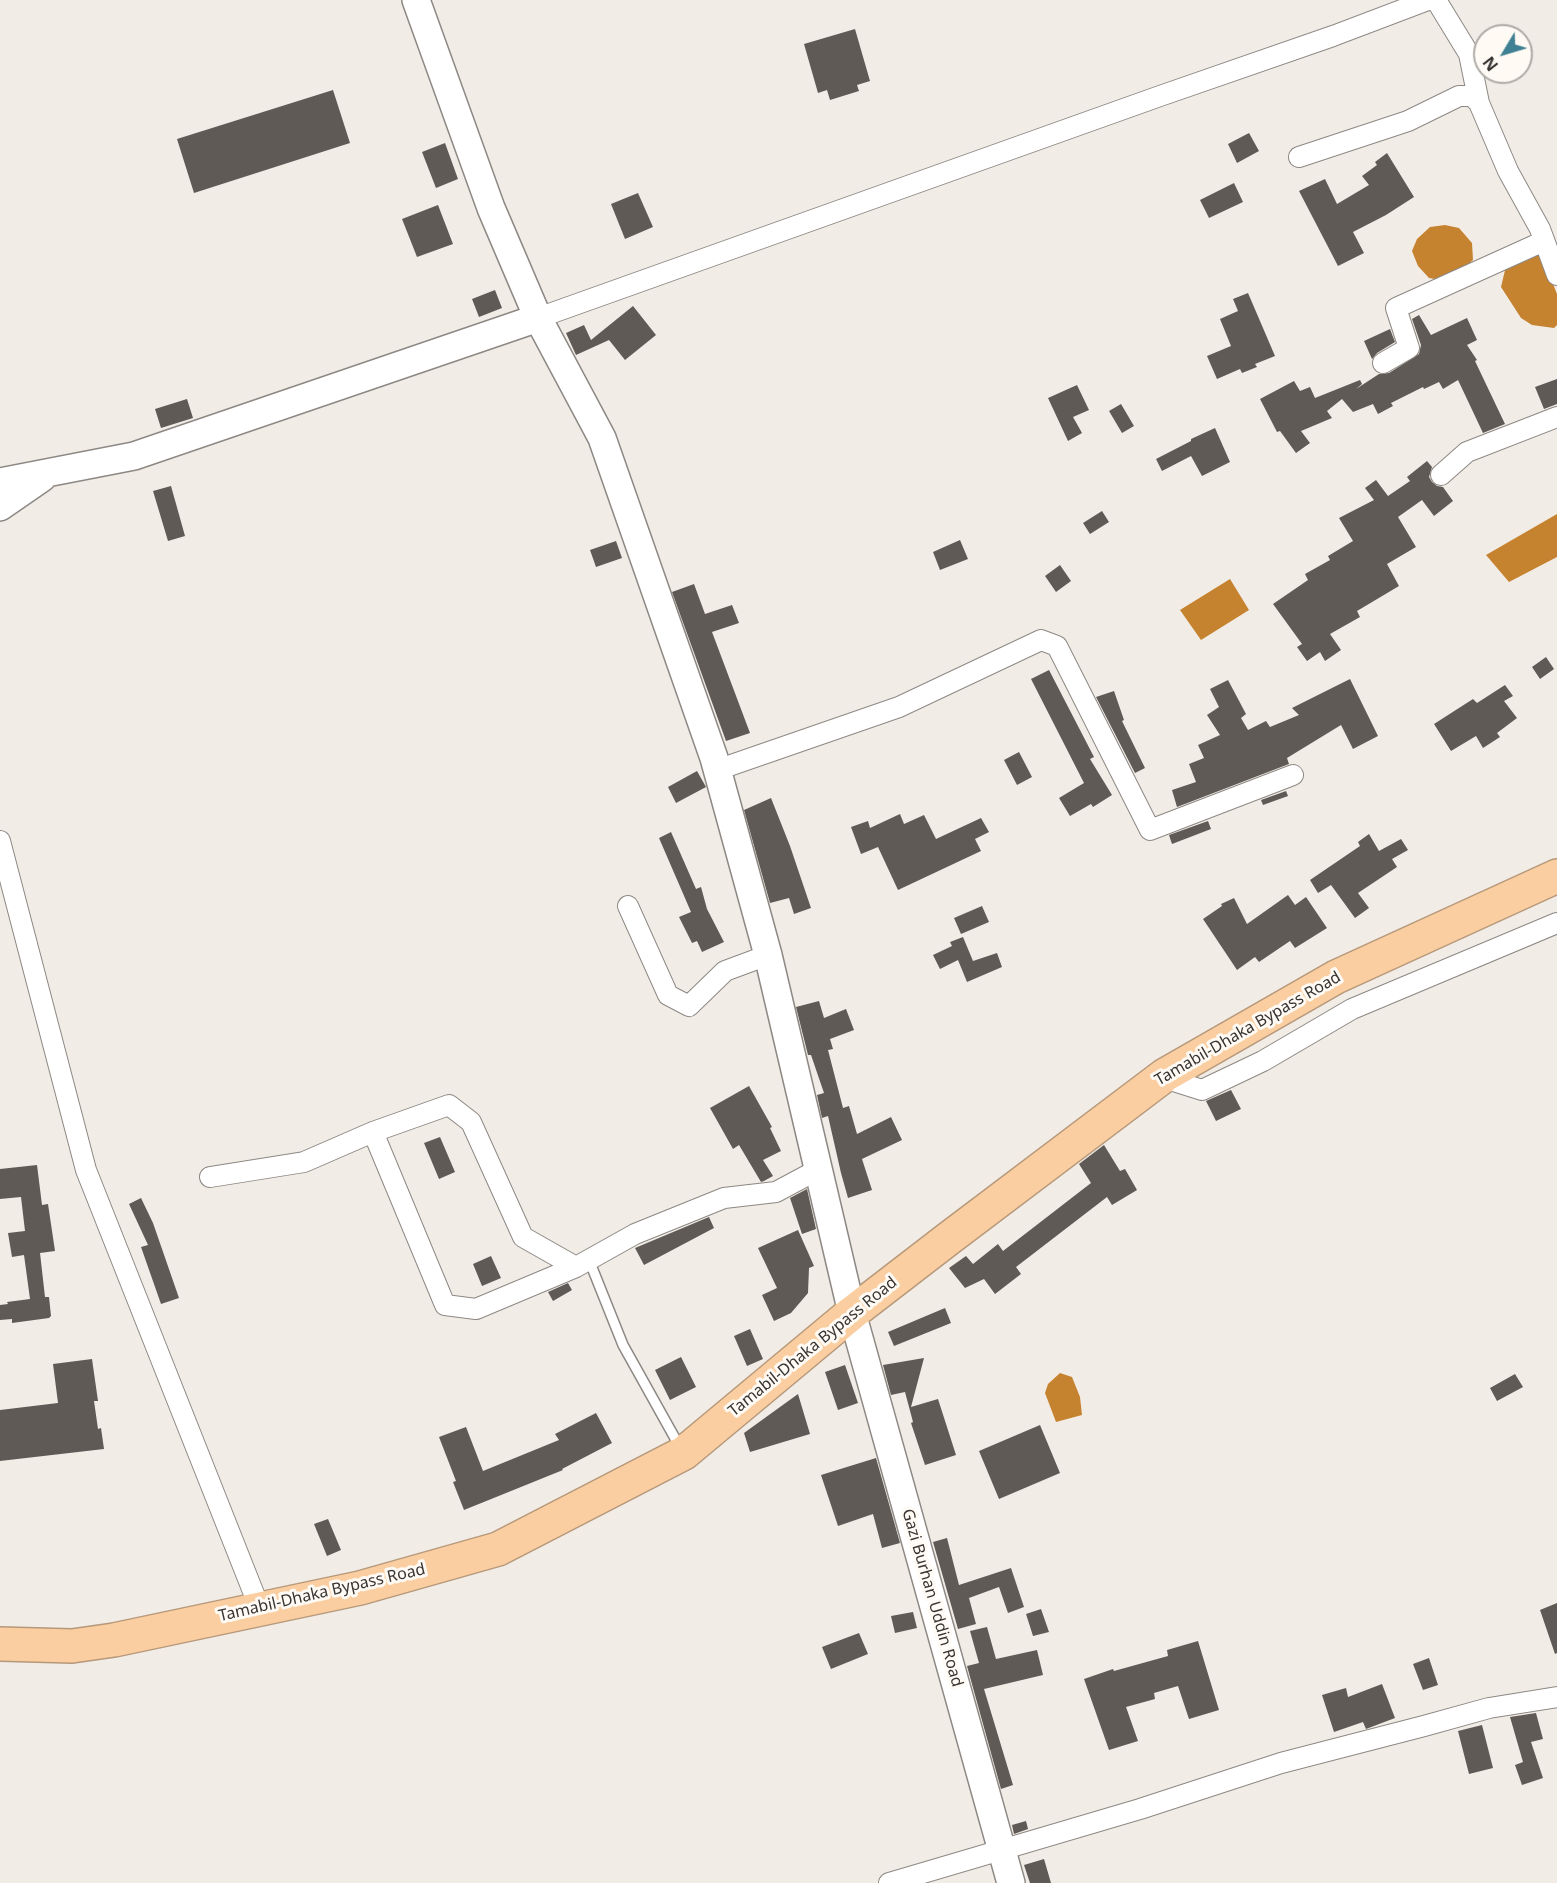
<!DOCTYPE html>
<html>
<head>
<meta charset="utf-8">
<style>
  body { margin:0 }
  #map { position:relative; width:1557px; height:1883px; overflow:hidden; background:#f2ece7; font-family:"Noto Sans",sans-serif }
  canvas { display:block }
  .north { position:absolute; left:1473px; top:24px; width:60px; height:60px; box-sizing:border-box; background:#fffaf4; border:2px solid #afaba7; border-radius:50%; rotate:232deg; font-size:16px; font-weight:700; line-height:24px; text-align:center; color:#373533 }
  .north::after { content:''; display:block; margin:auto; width:21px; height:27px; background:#3f8192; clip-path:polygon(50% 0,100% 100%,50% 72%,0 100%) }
</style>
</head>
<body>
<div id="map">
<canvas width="1557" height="1883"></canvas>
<div class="north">N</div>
</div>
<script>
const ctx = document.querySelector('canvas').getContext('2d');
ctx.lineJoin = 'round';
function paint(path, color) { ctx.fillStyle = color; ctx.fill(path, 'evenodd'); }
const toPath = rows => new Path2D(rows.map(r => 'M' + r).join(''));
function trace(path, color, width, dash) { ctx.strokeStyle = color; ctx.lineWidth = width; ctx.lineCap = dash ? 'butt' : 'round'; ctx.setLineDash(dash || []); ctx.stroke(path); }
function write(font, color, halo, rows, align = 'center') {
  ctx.font = font + ' "Noto Sans",sans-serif'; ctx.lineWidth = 6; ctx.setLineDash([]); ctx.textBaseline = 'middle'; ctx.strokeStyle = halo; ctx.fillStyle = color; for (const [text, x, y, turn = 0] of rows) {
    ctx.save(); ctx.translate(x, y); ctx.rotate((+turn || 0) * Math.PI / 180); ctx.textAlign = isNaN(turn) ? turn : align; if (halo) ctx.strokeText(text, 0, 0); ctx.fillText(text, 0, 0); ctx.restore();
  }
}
paint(toPath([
  [1445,225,1459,228,1472,243,1473,260,1457,274,1441,280,1429,278,1418,266,1412,251,1417,239,1430,227],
  [1538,254,1546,266,1557,294,1557,325,1554,328,1532,325,1521,318,1501,287,1506,266],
  [1557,514,1557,557,1509,582,1486,555],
  [1230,579,1249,610,1201,640,1180,610],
  [1060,1373,1072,1377,1080,1397,1082,1415,1056,1422,1045,1393,1048,1384]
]), '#c6832f');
paint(toPath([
  [855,29,870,81,857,85,859,91,830,100,827,90,818,93,804,44],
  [333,90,350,143,194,193,177,139],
  [1249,133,1259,151,1237,163,1228,144],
  [445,143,458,179,436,188,422,152],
  [1387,153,1414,197,1386,215,1353,232,1364,253,1338,266,1299,191,1325,179,1337,204,1369,185,1362,176,1377,165,1375,162],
  [1234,183,1243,202,1209,218,1200,200],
  [638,193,653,227,625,239,611,204],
  [438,205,453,244,417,257,402,219],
  [495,290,502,308,479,317,472,299],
  [1248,293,1275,356,1255,364,1257,367,1242,373,1240,369,1217,379,1207,356,1231,346,1220,319,1238,311,1233,299],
  [633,306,656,335,625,360,609,340,576,355,566,333,584,325,591,340],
  [1419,315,1431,335,1467,318,1477,340,1467,345,1477,360,1475,361,1505,424,1483,433,1458,380,1443,389,1439,382,1424,389,1423,387,1391,403,1393,406,1378,414,1373,404,1353,412,1342,399,1327,411,1332,418,1301,431,1310,443,1296,453,1280,431,1277,432,1260,399,1294,381,1300,391,1310,387,1315,398,1360,380,1362,384,1356,389,1379,374,1389,373,1419,354,1421,345,1412,319],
  [1390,329,1395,342,1377,353,1372,359,1364,341],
  [1557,379,1557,404,1544,409,1535,387],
  [1077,385,1089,410,1073,417,1082,433,1068,441,1048,398],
  [187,399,193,418,161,428,155,409],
  [1121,404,1134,426,1122,433,1109,411],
  [1215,428,1230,462,1202,476,1191,456,1162,471,1156,459,1191,441,1191,439],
  [1427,461,1432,467,1429,477,1432,482,1437,486,1443,487,1453,501,1434,516,1422,500,1398,517,1416,547,1387,564,1399,586,1357,611,1360,617,1330,634,1341,650,1325,661,1320,652,1307,661,1297,647,1302,644,1273,604,1308,580,1305,574,1330,560,1328,556,1353,541,1339,518,1374,500,1365,488,1376,480,1388,496,1410,481,1407,477],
  [171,486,185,536,168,541,153,491],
  [1102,511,1109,522,1090,534,1083,523],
  [960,540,968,559,940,570,933,552],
  [616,541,622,558,596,567,590,550],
  [1060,565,1071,581,1056,592,1045,576],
  [694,584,705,614,732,605,739,623,712,632,750,733,726,741,672,592],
  [1546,657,1554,669,1540,679,1532,667],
  [1049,670,1094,757,1090,759,1112,795,1093,807,1091,804,1070,816,1059,798,1084,783,1031,679],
  [1350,679,1378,736,1353,749,1341,725,1287,758,1289,764,1177,807,1172,790,1196,782,1189,764,1204,758,1198,745,1220,735,1207,715,1219,707,1210,689,1228,680,1246,714,1241,718,1248,730,1266,721,1270,727,1299,715,1292,708],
  [1505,685,1513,696,1504,701,1517,718,1497,733,1500,737,1483,748,1476,736,1451,751,1434,724,1473,699,1477,703],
  [1114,691,1124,720,1122,721,1145,768,1135,773,1096,697],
  [1019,752,1032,777,1017,785,1004,760],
  [697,771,706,787,676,803,668,787],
  [1286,791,1288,796,1263,805,1261,800],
  [771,798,790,846,811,908,794,914,789,898,770,903,744,810],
  [900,814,904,824,924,815,936,839,981,818,989,832,975,839,981,851,898,890,878,847,861,854,851,827,868,821,870,828],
  [1208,821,1211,829,1172,844,1169,835],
  [671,832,696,889,701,887,707,909,724,942,702,952,697,941,692,943,679,917,691,912,659,838],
  [1369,834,1379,851,1401,839,1408,850,1392,859,1397,867,1358,893,1369,908,1355,918,1331,885,1318,893,1310,880,1360,846,1358,842],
  [1288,895,1295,905,1306,897,1327,928,1295,948,1290,941,1259,962,1255,957,1237,970,1203,919,1222,906,1221,904,1234,898,1247,924],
  [982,906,989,922,961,934,954,918],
  [963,937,973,961,997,953,1002,967,967,982,958,960,940,969,933,955,952,946,950,942],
  [819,1001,824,1018,846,1009,854,1030,830,1039,833,1049,828,1050,843,1108,849,1106,857,1134,891,1117,902,1140,862,1159,872,1190,848,1198,841,1173,828,1116,822,1118,817,1095,824,1093,811,1055,808,1055,796,1007],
  [749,1086,772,1127,770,1128,781,1151,763,1160,773,1176,764,1181,761,1182,739,1145,733,1149,710,1108],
  [1231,1090,1241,1109,1216,1121,1206,1101],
  [440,1137,455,1172,439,1179,424,1143],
  [1104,1145,1120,1171,1125,1169,1137,1190,1112,1205,1107,1197,1016,1267,1021,1274,995,1294,984,1279,965,1288,949,1268,966,1256,973,1264,998,1244,1003,1251,1091,1183,1079,1164],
  [37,1165,42,1205,48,1204,55,1251,40,1253,45,1297,49,1297,51,1316,49,1318,12,1323,12,1319,0,1320,0,1305,8,1304,7,1302,30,1299,24,1255,12,1257,8,1233,25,1231,21,1197,0,1199,0,1169],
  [807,1189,816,1229,802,1234,790,1198],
  [141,1198,153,1223,179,1298,161,1304,141,1247,148,1245,129,1204],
  [709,1217,714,1228,644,1265,635,1248],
  [798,1230,814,1266,809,1268,808,1293,791,1313,774,1321,762,1295,777,1288,758,1248],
  [491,1256,501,1278,482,1286,473,1264],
  [568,1283,572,1290,553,1301,548,1292],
  [945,1308,951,1323,894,1346,888,1332],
  [750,1329,763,1359,747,1366,734,1336],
  [681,1357,696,1387,670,1400,655,1370],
  [924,1358,911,1407,938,1399,956,1455,925,1465,911,1423,913,1422,905,1392,891,1395,883,1365],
  [92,1359,98,1401,94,1401,98,1429,101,1428,104,1449,0,1461,0,1410,58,1403,53,1364],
  [845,1365,858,1403,838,1410,825,1372],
  [1515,1374,1523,1387,1497,1401,1490,1388],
  [798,1394,810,1434,750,1452,744,1433],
  [596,1413,612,1443,562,1469,563,1470,464,1510,453,1482,456,1481,439,1437,466,1427,483,1471,559,1440,555,1434],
  [1040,1425,1060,1473,999,1499,979,1451],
  [876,1458,900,1543,882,1548,873,1514,838,1526,821,1475],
  [328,1519,341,1550,327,1556,314,1524],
  [947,1538,959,1585,1011,1568,1024,1607,1008,1613,999,1587,969,1598,976,1624,958,1629,933,1542],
  [1557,1603,1557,1653,1555,1654,1540,1610],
  [1041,1609,1049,1632,1033,1636,1026,1614],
  [913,1612,917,1628,895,1633,891,1616],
  [987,1627,996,1659,1037,1650,1043,1675,984,1689,1013,1785,1001,1789,967,1666,979,1663,970,1631],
  [859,1633,868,1654,831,1669,822,1647],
  [1198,1641,1219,1710,1189,1719,1178,1686,1154,1693,1155,1699,1126,1707,1138,1741,1109,1750,1084,1679,1113,1669,1114,1671,1168,1656,1167,1650],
  [1429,1658,1438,1685,1423,1690,1413,1664],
  [1382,1684,1395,1718,1366,1729,1363,1722,1334,1732,1322,1695,1346,1688,1348,1697],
  [1536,1713,1543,1739,1531,1742,1543,1778,1522,1785,1515,1765,1523,1762,1510,1717],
  [1482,1725,1493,1768,1469,1774,1458,1731],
  [1026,1821,1028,1829,1014,1834,1012,1825],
  [1044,1859,1051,1883,1030,1883,1024,1865]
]), '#5f5a55');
const lane = toPath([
  [591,1265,623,1345,681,1449]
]);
const street = toPath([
  [1436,0,1469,54,1479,103,1508,171,1540,229,1557,275],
  [1299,157,1408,121,1459,96,1472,96,1479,103],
  [538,318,1160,96,1333,36,1428,0],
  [1383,363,1409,348,1396,308,1544,241],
  [1441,475,1467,452,1557,417],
  [717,770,899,707,1041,640,1057,646,1150,830,1293,775],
  [0,841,86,1170,260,1609],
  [628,906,668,995,689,1006,725,971,768,955],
  [1161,1077,1202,1090,1263,1061,1352,1009,1557,923],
  [210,1177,304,1162,373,1132],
  [576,1267,476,1309,445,1305,373,1132,449,1105,471,1122,523,1237,576,1267,635,1234,724,1198,776,1192,819,1169],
  [889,1883,1140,1809,1281,1763,1424,1726,1489,1708,1557,1697]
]);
const secondary = toPath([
  [416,0,491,208,538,318,602,438,714,758,768,955,852,1313,1011,1883],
  [0,482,134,456,538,318],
  [0,507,42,478]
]);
const highway = toPath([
  [0,1644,72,1646,114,1640,360,1588,498,1549,684,1453,852,1313,948,1239,1165,1075,1336,977,1557,876]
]);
trace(lane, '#8d8883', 12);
trace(street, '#8d8883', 22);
trace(secondary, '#8d8883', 30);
trace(highway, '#b6987a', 36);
trace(lane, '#fff', 9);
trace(street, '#fff', 20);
trace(secondary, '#fff', 27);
trace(highway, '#facea0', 33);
write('16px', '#373533', '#fffaf4', [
  ["Tamabil-Dhaka Bypass Road",1248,1029,-30],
  ["Tamabil-Dhaka Bypass Road",813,1347,-39],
  ["Tamabil-Dhaka Bypass Road",322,1593,-13],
  ["Gazi Burhan Uddin Road",932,1598,74]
]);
</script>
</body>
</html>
